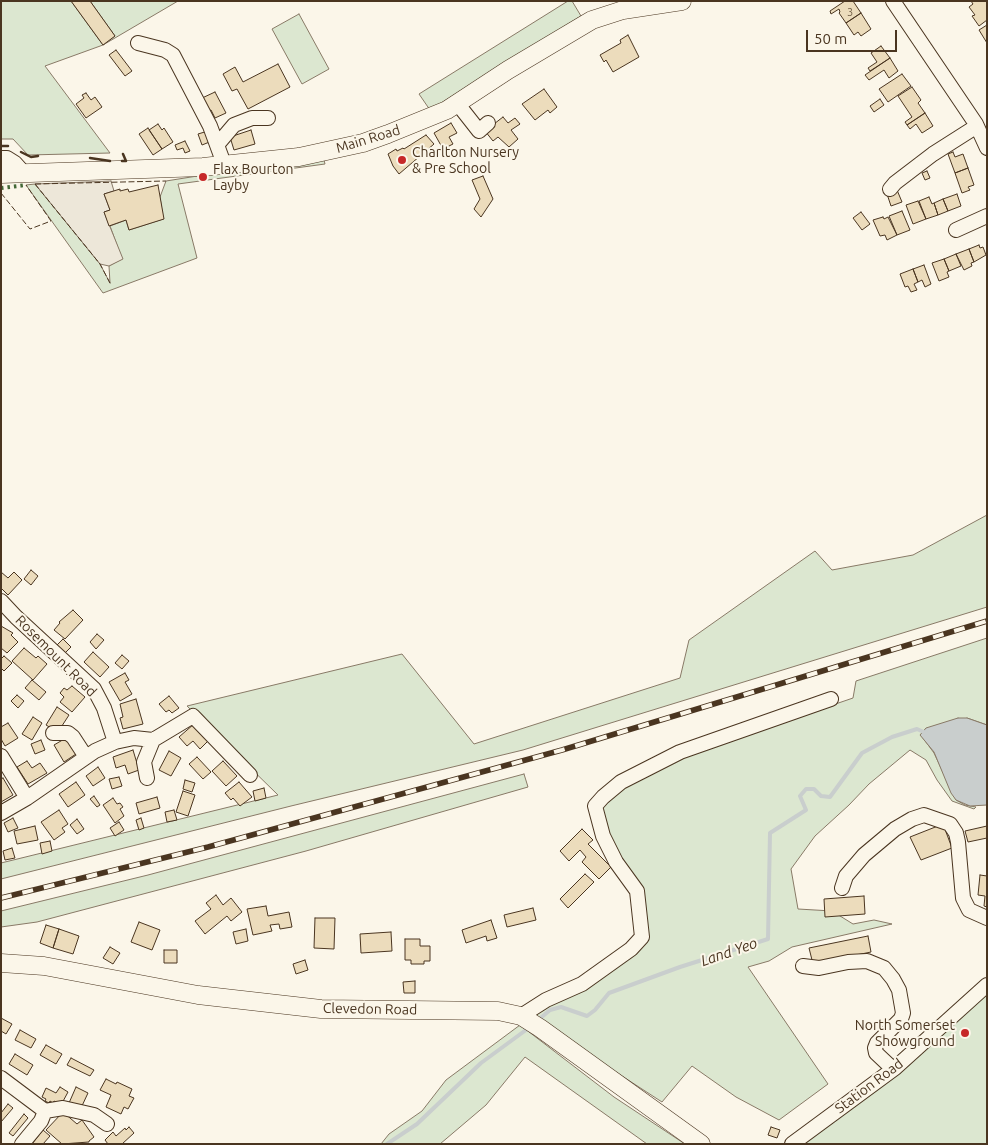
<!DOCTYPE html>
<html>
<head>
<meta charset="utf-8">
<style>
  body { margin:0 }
  #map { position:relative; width:988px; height:1145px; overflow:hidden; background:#fbf6e9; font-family:Ubuntu,sans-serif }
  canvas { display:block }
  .frame { position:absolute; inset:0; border:2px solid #4a3520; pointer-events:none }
  .scale { position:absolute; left:806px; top:30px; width:91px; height:22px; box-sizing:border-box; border:2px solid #4a3520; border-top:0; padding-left:6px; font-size:15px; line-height:18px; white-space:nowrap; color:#4a3520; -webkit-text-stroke:4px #fbf6e9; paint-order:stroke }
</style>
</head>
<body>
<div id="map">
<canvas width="988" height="1145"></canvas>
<div class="frame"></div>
<div class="scale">50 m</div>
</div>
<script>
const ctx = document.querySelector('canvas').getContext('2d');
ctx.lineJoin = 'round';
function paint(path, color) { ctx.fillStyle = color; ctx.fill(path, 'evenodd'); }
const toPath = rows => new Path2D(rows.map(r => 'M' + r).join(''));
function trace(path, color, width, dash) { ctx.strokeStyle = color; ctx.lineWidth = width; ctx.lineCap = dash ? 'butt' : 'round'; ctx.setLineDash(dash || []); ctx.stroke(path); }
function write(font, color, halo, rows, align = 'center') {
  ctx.font = font + ' Ubuntu,sans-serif'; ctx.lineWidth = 4; ctx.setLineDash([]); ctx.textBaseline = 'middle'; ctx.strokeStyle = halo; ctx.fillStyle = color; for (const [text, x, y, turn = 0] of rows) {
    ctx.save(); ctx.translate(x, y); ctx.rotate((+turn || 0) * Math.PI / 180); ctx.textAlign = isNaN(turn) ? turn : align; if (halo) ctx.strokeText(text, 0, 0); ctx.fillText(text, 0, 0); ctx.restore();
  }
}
const green = toPath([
  [1,1,71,1,103,45,115,36,90,1,178,1,103,45,45,66,110,153,28,155,13,139,1,139,1,1],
  [568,1,572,1,581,16,430,110,419,94,568,1],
  [299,14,329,69,302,84,272,29,299,14],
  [323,156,325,164,178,184,197,258,103,293,26,185,35,184,100,264,110,283,109,266,122,259,110,226,126,220,129,230,163,219,160,197,166,181,323,156],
  [987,515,987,607,523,750,291,806,1,879,1,863,278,795,187,706,402,654,474,744,680,678,689,640,815,551,832,570,913,555,987,515],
  [987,638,987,725,967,718,923,738,934,753,956,800,965,805,976,807,974,809,952,801,937,780,926,760,910,750,869,784,849,805,815,836,791,869,798,909,832,911,853,924,874,920,892,924,792,947,769,961,748,967,828,1084,779,1120,736,1097,692,1066,662,1102,528,1015,646,938,621,861,607,834,599,807,625,785,681,757,853,698,856,681,987,638],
  [524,774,528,787,306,851,37,922,1,927,1,911,148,875,524,774],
  [987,993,987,1144,802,1144,987,993],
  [520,1025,614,1097,685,1144,647,1144,525,1057,486,1105,440,1144,381,1144,389,1134,422,1111,446,1080,520,1025]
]);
paint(green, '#dce7d0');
trace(green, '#887966', 1);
const parking = toPath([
  [111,181,114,191,104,194,110,210,104,212,123,259,109,266,100,264,35,184,111,181]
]);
paint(parking, '#ede7d9');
trace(parking, '#887966', 1);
const water = toPath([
  [958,718,967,718,987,725,987,805,970,806,956,800,951,793,934,752,920,735,926,728,958,718]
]);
paint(water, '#c9cecd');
trace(water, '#887966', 1);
trace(toPath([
  [537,1021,550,1010,561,1007,587,1016,595,1010,609,993,680,967,768,939,770,833,806,810,800,796,806,789,814,789,821,796,830,797,862,753,892,737,917,729,926,733],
  [387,1144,417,1124,481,1063,530,1027]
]), '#c9cecd', 4);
const building = toPath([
  [71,1,90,1,115,36,103,45,71,1],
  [845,1,853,1,861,13,846,23,839,13,840,12,839,9,831,14,830,11,845,1],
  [971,1,987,1,987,20,979,26,972,16,975,15,969,7,973,4,971,1],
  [861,13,871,29,861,36,858,32,854,35,846,23,861,13],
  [987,25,987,43,979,30,987,25],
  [628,35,639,57,613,72,606,60,604,62,600,55,621,43,620,40,628,35],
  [881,46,890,58,870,71,868,68,877,62,871,53,881,46],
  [116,50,132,71,125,76,109,55,116,50],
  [890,58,898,71,889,78,884,70,869,80,865,75,890,58],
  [278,64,290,87,248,109,237,89,232,91,223,74,235,67,243,82,278,64],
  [902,74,911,86,888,102,879,89,902,74],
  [912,87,921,100,918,103,925,113,907,125,905,122,912,117,898,96,912,87],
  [544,89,557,107,550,113,548,110,535,120,522,104,544,89],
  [215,92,226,113,215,118,211,110,206,112,200,99,215,92],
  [86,93,91,100,95,97,102,107,86,118,76,104,84,98,82,95,86,93],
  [880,99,884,105,874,112,870,106,880,99],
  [925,113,933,126,922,133,916,124,910,129,907,125,925,113],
  [503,117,508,123,515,118,520,124,511,130,518,139,509,147,498,137,493,141,485,131,503,117],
  [451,123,457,133,449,137,453,144,443,149,434,133,451,123],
  [158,124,162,130,164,128,173,142,162,149,149,130,158,124],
  [148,128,162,149,153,155,139,134,148,128],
  [251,130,255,144,234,150,230,137,251,130],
  [208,131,212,141,202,145,198,134,208,131],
  [426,135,434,144,399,174,393,166,388,154,396,149,397,151,403,148,404,149,426,135],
  [185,141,190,151,185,153,183,148,177,150,175,145,185,141],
  [953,152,955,157,963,154,968,168,955,173,948,154,953,152],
  [968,168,974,185,968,187,970,190,962,193,955,173,968,168],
  [927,171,930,178,925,180,922,173,927,171],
  [483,176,493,199,481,217,474,209,480,199,472,180,483,176],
  [158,185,164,219,129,230,126,220,109,226,104,212,110,210,104,194,120,189,120,191,128,189,129,192,158,185],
  [897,190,902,202,891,206,887,194,897,190],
  [957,194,961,206,948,211,943,199,957,194],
  [929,197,932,204,934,203,938,215,926,219,919,201,929,197],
  [943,199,948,211,938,215,934,203,943,199],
  [918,201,926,219,913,224,906,205,918,201],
  [902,211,910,230,897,235,889,216,902,211],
  [861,212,870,224,862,230,853,218,861,212],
  [883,217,884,219,888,217,897,235,887,240,885,235,880,236,873,220,883,217],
  [979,245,980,248,983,247,986,255,974,262,969,249,979,245],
  [969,249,974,262,971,263,972,266,964,270,956,254,969,249],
  [956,254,961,266,949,271,944,259,956,254],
  [944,259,949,271,947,272,949,277,939,281,932,263,944,259],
  [924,265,931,284,925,287,922,280,918,282,913,269,924,265],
  [913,269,918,282,914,284,917,290,911,292,908,286,905,287,900,274,913,269],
  [31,570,38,576,31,585,24,579,31,570],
  [1,572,8,578,14,572,22,580,8,595,1,588,1,572],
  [73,610,83,620,65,639,54,630,60,623,59,622,73,610],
  [1,626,13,633,11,635,18,642,7,653,1,648,1,626],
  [97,634,104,640,96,649,90,642,97,634],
  [63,639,71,647,64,654,56,646,63,639],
  [24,648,36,658,38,656,47,664,33,680,12,661,24,648],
  [93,652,109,667,100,677,84,662,93,652],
  [122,655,129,661,122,669,115,663,122,655],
  [4,656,12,663,4,671,1,668,1,659,4,656],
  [125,673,129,680,125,682,132,694,120,701,109,682,125,673],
  [32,680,46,692,39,700,25,688,32,680],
  [72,686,85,697,72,712,60,702,64,697,60,693,64,688,67,690,72,686],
  [17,695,24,701,18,708,11,701,17,695],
  [169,696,179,708,172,713,169,710,166,712,159,704,169,696],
  [136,699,143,724,123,729,120,718,123,717,120,704,136,699],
  [57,707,69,715,58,732,46,725,57,707],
  [33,717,42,723,32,740,22,734,33,717],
  [8,723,18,738,5,746,1,739,1,727,8,723],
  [194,724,209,740,200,749,193,741,187,746,179,737,194,724],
  [66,738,76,754,64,762,54,745,66,738],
  [41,740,45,750,35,754,31,744,41,740],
  [133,750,139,770,128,774,125,765,116,768,113,757,133,750],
  [169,751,181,758,171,776,159,770,169,751],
  [197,757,211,772,203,779,189,764,197,757],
  [27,761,32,768,40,763,47,773,28,784,17,767,27,761],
  [223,761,237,776,226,786,212,771,223,761],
  [98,767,105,778,93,786,86,776,98,767],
  [119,777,122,786,112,789,109,779,119,777],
  [3,778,13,795,1,802,1,779,3,778],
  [185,780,195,783,192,792,183,789,185,780],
  [76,782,85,795,68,807,59,794,76,782],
  [239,782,252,797,240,806,233,798,231,800,225,793,239,782],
  [264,788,266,798,255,801,253,791,264,788],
  [183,791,195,795,188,816,176,812,183,791],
  [94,796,100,805,97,807,90,799,94,796],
  [157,797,160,808,139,814,136,803,157,797],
  [113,798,117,804,120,803,123,807,120,809,124,816,115,823,103,805,113,798],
  [59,810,68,824,62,828,65,832,54,840,41,822,59,810],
  [174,810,177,820,167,822,165,812,174,810],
  [13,818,18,828,8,832,4,823,13,818],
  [141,818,144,828,139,830,136,820,141,818],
  [77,819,84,829,77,834,70,825,77,819],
  [119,822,124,830,115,836,110,828,119,822],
  [943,824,952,848,921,860,910,837,943,824],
  [35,826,38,840,17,844,14,831,35,826],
  [987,826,987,838,968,842,965,831,987,826],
  [582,829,593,840,588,844,611,867,599,879,582,862,586,857,580,850,569,861,560,851,582,829],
  [50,841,52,851,42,854,40,843,50,841],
  [12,848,15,858,5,860,3,851,12,848],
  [585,874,594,882,568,908,560,899,585,874],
  [980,875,987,876,987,907,984,906,985,896,978,895,980,875],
  [216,895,223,905,231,898,242,912,231,921,227,916,205,934,195,921,211,909,206,903,216,895],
  [864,896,865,914,825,917,824,899,864,896],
  [266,906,268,916,289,912,292,927,280,929,279,924,270,925,272,931,253,935,247,909,266,906],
  [533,908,536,920,507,927,504,915,533,908],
  [315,918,335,918,334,949,314,948,315,918],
  [491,920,497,938,487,941,486,936,466,943,462,930,491,920],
  [139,922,160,930,152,950,131,942,139,922],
  [46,925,59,929,53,948,40,943,46,925],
  [59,929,79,936,73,954,53,948,59,929],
  [246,929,248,941,236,944,233,932,246,929],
  [391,932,392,951,361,953,360,934,391,932],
  [868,936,871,952,813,964,809,948,868,936],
  [405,939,420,939,420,946,430,946,430,961,424,961,424,964,411,964,411,960,405,960,405,939],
  [110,947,120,953,113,964,103,958,110,947],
  [164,950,177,950,177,963,164,963,164,950],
  [305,960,308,970,296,974,293,964,305,960],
  [415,981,415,993,404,993,403,982,415,981],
  [1,1018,12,1024,6,1034,1,1031,1,1018],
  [20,1030,36,1039,31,1048,15,1040,20,1030],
  [46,1045,62,1054,56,1064,40,1055,46,1045],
  [15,1054,33,1065,27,1075,9,1064,15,1054],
  [71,1058,94,1070,90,1076,67,1065,71,1058],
  [106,1079,116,1084,117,1082,132,1089,129,1096,134,1098,128,1109,124,1107,121,1114,106,1107,111,1095,100,1090,106,1079],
  [60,1087,68,1092,61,1105,54,1101,53,1103,50,1101,49,1103,45,1101,46,1099,42,1097,46,1088,56,1093,60,1087],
  [76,1087,88,1093,81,1108,69,1103,76,1087],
  [8,1104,13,1108,1,1122,1,1113,8,1104],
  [63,1112,77,1124,82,1120,94,1137,89,1141,89,1142,62,1144,46,1130,63,1112],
  [24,1114,28,1118,13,1136,9,1133,24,1114],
  [129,1127,134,1133,122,1144,108,1144,105,1140,113,1132,116,1136,125,1128,126,1130,129,1127],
  [771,1127,780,1130,777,1138,768,1135,771,1127],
  [43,1130,50,1136,43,1144,32,1144,43,1130]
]);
paint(building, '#ecdcbc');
trace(building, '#4a3520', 1);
const minor = toPath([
  [893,1,976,124,987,148],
  [138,43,165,50,173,55,210,126,224,164],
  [457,103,479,131,488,123],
  [217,145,234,125,252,118,268,118],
  [1,158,7,158,15,163,24,173],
  [890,189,895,183,933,154,977,126],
  [956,230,987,216],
  [1,601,16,617,94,689,104,708,115,742,134,738,153,740,193,716,250,775],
  [53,733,68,733,73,737,86,757],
  [1,756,27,798],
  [147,778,144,762,153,740],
  [1,813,27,798,95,751,115,742],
  [842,888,846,876,864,855,895,829,912,819,924,815,950,824,956,833,958,842,963,898,969,910,987,918],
  [803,966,819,968,848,962,867,961,884,968,893,979,899,990,903,1013,901,1019,877,1043,875,1048,876,1053,893,1069],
  [521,1016,546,1000,582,984,631,949,642,937,637,891,616,862,603,836,595,806,603,797,621,782,680,752,831,699],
  [1,1078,45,1111,41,1121,22,1144],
  [45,1111,63,1108,94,1115,107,1124],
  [792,1144,895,1068,987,985]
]);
const major = toPath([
  [1,174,203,167,299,157,363,143,388,134,447,110,508,70,592,20,623,10,682,1],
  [1,963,44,966,198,995,321,1009,498,1011,521,1016,540,1028,701,1144]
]);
trace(minor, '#4a3520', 16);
trace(major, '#4a3520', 19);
trace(minor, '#fbf6e9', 14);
trace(major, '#fbf6e9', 18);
const rail = toPath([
  [1,898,208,847,562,750,987,621]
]);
trace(rail, '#4a3520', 5.5);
trace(rail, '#fbf6e9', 4, [11]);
trace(toPath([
  [1,188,26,185]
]), '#436837', 4, [2.5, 4]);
trace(toPath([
  [35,184,166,181],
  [35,184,100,264,111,285],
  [1,193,30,229,51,221,26,185]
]), '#4a3520', 1, [6, 2.5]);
trace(toPath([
  [1,146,8,146],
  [21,152,31,157,38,156],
  [90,158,110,161],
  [122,161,126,161,123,154]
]), '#4a3520', 2.5);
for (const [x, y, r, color] of [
  [402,160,5,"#c62828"],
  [203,177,5,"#c62828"],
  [965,1033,5,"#c62828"]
]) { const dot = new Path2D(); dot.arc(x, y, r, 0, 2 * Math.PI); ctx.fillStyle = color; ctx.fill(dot); trace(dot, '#fbf6e9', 2); }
write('11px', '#725f47', null, [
  ["3",850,12]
]);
write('14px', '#4a3520', '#fbf6e9', [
  ["Main Road",368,139,-17],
  ["Rosemount Road",56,656,45],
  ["Clevedon Road",370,1009,1],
  ["Station Road",869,1086,-37]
]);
write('14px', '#4a3520', '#fbf6e9', [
  ["Charlton Nursery",412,152],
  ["& Pre School",412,168],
  ["Flax Bourton",213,169],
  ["Layby",213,185],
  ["North Somerset",955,1025,"right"],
  ["Showground",955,1041,"right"]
], 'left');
write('italic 15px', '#4a3520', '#fbf6e9', [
  ["Land Yeo",729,952,-19]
]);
</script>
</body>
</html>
